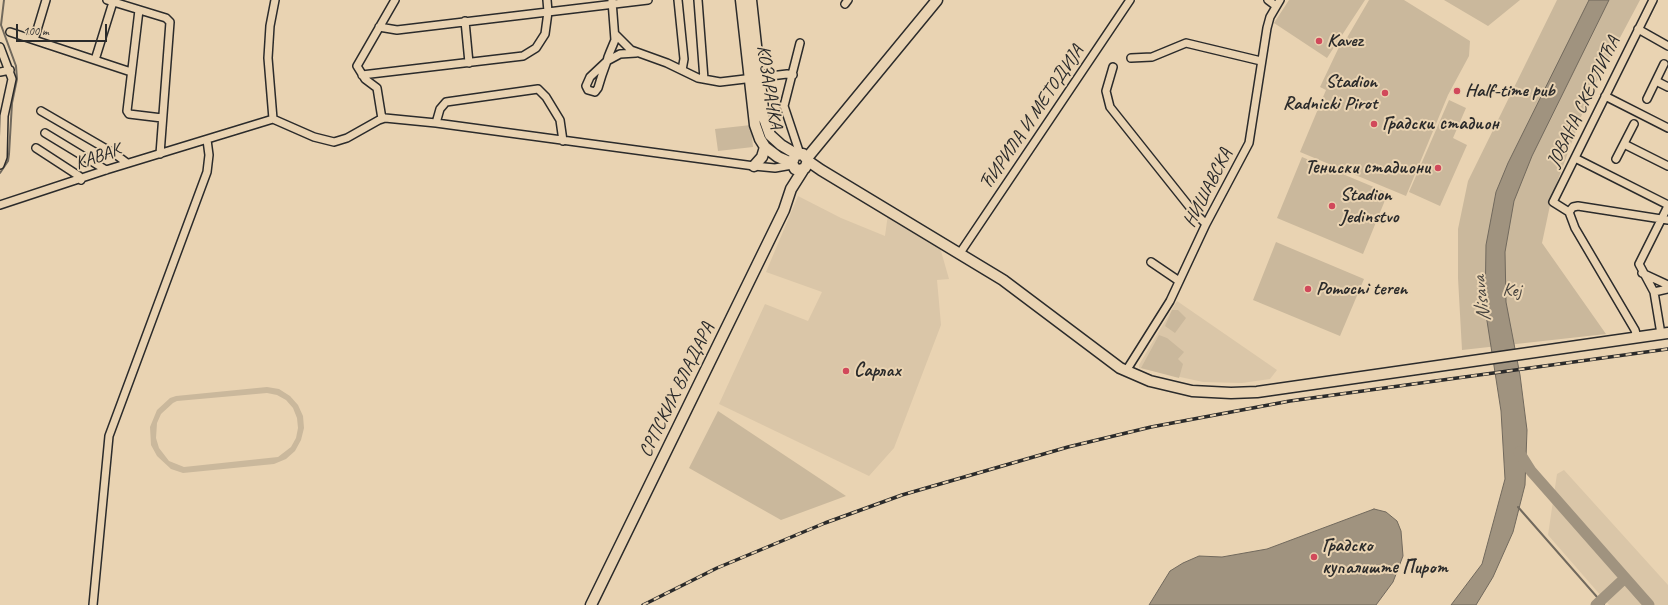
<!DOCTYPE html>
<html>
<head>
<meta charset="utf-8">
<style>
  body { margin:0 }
  #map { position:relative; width:1668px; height:605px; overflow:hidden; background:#e9d3b2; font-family:Caveat,sans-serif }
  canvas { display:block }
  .scale { position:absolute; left:16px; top:24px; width:91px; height:18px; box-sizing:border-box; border:2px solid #2b2b2b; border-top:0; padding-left:5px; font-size:12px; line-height:14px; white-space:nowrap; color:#2b2b2b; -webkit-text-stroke:3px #e9d3b2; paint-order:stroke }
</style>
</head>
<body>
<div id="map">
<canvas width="1668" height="605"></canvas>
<div class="scale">100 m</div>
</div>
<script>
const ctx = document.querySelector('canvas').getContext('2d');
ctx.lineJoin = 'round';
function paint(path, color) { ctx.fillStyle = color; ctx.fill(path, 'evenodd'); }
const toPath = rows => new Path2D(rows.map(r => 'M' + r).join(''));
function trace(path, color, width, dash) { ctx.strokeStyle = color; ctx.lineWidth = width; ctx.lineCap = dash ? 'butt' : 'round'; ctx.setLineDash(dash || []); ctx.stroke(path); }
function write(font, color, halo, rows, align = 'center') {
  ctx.font = font + ' Caveat,sans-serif'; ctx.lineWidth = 4; ctx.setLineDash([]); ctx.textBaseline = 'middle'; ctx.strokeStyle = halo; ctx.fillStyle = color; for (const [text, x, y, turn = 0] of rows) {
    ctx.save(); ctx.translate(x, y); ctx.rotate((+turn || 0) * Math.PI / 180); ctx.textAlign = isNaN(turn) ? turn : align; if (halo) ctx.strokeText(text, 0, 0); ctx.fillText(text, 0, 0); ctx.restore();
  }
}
paint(toPath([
  [798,196,841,218,885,236,888,214,939,244,949,279,937,280,941,325,894,448,869,476,719,404,765,304,808,321,822,292,766,272],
  [1177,301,1277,370,1270,379,1242,383,1203,382,1139,368,1139,365],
  [1564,470,1668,585,1668,605,1609,605,1548,535,1557,474]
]), '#dac6a8');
paint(toPath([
  [1289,0,1365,0,1327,58,1274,23],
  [1369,0,1404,0,1470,41,1469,56,1448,95,1406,196,1300,152,1326,90,1320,87,1339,47,1341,48],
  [1444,0,1520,0,1488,26],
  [1557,0,1640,0,1588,98,1552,196,1542,243,1606,334,1462,350,1458,278,1458,229,1468,181],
  [1449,100,1466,108,1453,138,1467,145,1440,206,1409,192],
  [751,125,753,147,718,151,715,129],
  [1302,157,1388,193,1363,254,1277,218],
  [1276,242,1364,279,1340,336,1253,300],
  [1172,310,1178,310,1186,318,1175,333,1165,326],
  [1159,335,1167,338,1184,352,1178,359,1183,364,1179,378,1141,368],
  [267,387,279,389,290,396,298,405,303,416,304,428,301,440,295,451,286,459,274,464,183,473,171,469,157,456,151,445,150,427,157,410,170,398,176,396],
  [267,393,277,395,286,400,293,408,297,418,298,428,296,438,291,447,278,457,184,467,169,461,159,448,156,438,157,423,161,414,173,403,177,401],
  [718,411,846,496,781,520,689,468]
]), '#cab89c');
const water = toPath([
  [1589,0,1609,0,1532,156,1514,201,1505,252,1506,302,1520,375,1527,430,1525,485,1513,532,1493,577,1476,605,1451,605,1482,564,1505,479,1501,411,1485,308,1486,245,1496,192,1508,163,1589,0],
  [1374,509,1386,512,1397,521,1401,531,1403,556,1393,582,1376,605,1149,605,1170,571,1183,563,1199,556,1222,557,1267,549,1374,509]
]);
paint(water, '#a0937f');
trace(water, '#71695d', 1);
trace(toPath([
  [0,173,8,161,9,154,12,103,17,79,16,66,1,25,4,0],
  [1518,507,1604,605]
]), '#71695d', 2);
trace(toPath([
  [1519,452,1531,471,1649,605],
  [1596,605,1625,578]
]), '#a0937f', 11);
const street = toPath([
  [107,0,166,18,170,22,160,154],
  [678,0,684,59,682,70],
  [698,0,704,79],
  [1268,0,1276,6],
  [612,1,615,40,610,52,608,57,607,61,602,75,598,88,595,92,588,90,586,86,590,77,607,61,620,54,636,53],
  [845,4,848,0],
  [139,10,127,111,129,114,162,118],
  [465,21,469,63],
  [379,27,397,30,648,0],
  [1638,29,1668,46],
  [10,32,131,72],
  [615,34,631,50,667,63,698,78,720,82,787,74,793,75],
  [34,40,46,0],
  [800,43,784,106,800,154],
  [0,47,12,79,4,116,3,157,0,165],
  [1131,58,1152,57,1186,43,1261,61],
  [95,60,113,2],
  [1113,67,1106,91,1110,107,1192,210,1206,224],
  [0,72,10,70],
  [362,75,523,56,536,48,545,34,548,12,547,0],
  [1656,81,1668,87],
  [1605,96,1668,128],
  [1647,99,1664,64],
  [41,111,115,154,127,163],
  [273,119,268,58,270,26,275,0],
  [382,119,377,88,365,79,357,66,395,0],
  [436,123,440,109,446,102,538,89,546,97,560,120,563,141],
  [45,133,106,170],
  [1624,144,1668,166],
  [36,148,79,176,81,180],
  [1575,158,1668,205],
  [1616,159,1634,124],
  [0,205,106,170,273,119,314,137,334,142,347,138,379,120,385,118,436,123,754,166,775,168,792,165],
  [1569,212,1553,202,1653,0],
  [960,253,1130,0],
  [1151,262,1179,281],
  [1642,273,1668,285],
  [1654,292,1668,289],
  [1661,334,1654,292,1639,264,1668,206],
  [1637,337,1635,330,1575,228,1569,212,1573,207,1578,206,1668,220],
  [1126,371,1170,301,1206,224,1249,143,1267,28,1270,17,1280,0],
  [93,605,109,436,207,172,209,155,207,140]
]);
const secondary = toPath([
  [741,0,755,125,760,139,765,147,778,157,792,163],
  [751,0,764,118,770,135,781,145,796,154],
  [807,158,937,0],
  [808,161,805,168,800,170,795,169,792,163,795,155,803,154,808,161,821,170,1003,280,1120,368,1150,381,1192,391,1231,393,1257,392,1668,333],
  [754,166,762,157,765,147],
  [591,605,784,210,791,189,803,170]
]);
trace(street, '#2b2b2b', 10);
trace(secondary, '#2b2b2b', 13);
trace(street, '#e9d3b2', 7);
trace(secondary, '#e9d3b2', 10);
const rail = toPath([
  [643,605,717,568,825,523,902,495,1068,447,1151,427,1290,401,1668,349]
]);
trace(rail, '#2b2b2b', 3.5);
trace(rail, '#e9d3b2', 2, [6]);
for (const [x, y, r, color] of [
  [1319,41,4,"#d1495b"],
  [1457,91,4,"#d1495b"],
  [1385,93,4,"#d1495b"],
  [1374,124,4,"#d1495b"],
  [1438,168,4,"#d1495b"],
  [1332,206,4,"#d1495b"],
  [1308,289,4,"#d1495b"],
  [846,371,4,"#d1495b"],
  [1314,557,4,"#d1495b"]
]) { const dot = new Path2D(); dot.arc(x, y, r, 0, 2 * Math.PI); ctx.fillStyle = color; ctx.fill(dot); trace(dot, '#e9d3b2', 1.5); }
write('bold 19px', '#2b2b2b', '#e9d3b2', [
  ["Kavez",1327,41],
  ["Stadion",1377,82,"right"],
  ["Radnicki Pirot",1377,104,"right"],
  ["Half-time pub",1465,91],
  ["Градски стадион",1382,124],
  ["Тениски стадиони",1430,168,"right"],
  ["Stadion",1340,195],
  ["Jedinstvo",1340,217],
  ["Pomocni teren",1316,289],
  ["Сарлах",854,371],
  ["Градско",1322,546],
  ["купалиште Пирот",1322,568]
], 'left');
write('19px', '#2b2b2b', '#e9d3b2', [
  ["КОЗАРАЧКА",769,87,81],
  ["ЈОВАНА СКЕРЛИЋА",1584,102,-64],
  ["ЋИРИЛА И МЕТОДИЈА",1032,118,-56],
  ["КАВАК",98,157,-19],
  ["НИШАВСКА",1208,188,-63],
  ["СРПСКИХ ВЛАДАРА",677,390,-64]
]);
write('19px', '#43403c', '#e9d3b2', [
  ["Кеј",1512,291]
]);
write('italic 20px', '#484540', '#e9d3b2', [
  ["Nisava",1482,299,-97]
]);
</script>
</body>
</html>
